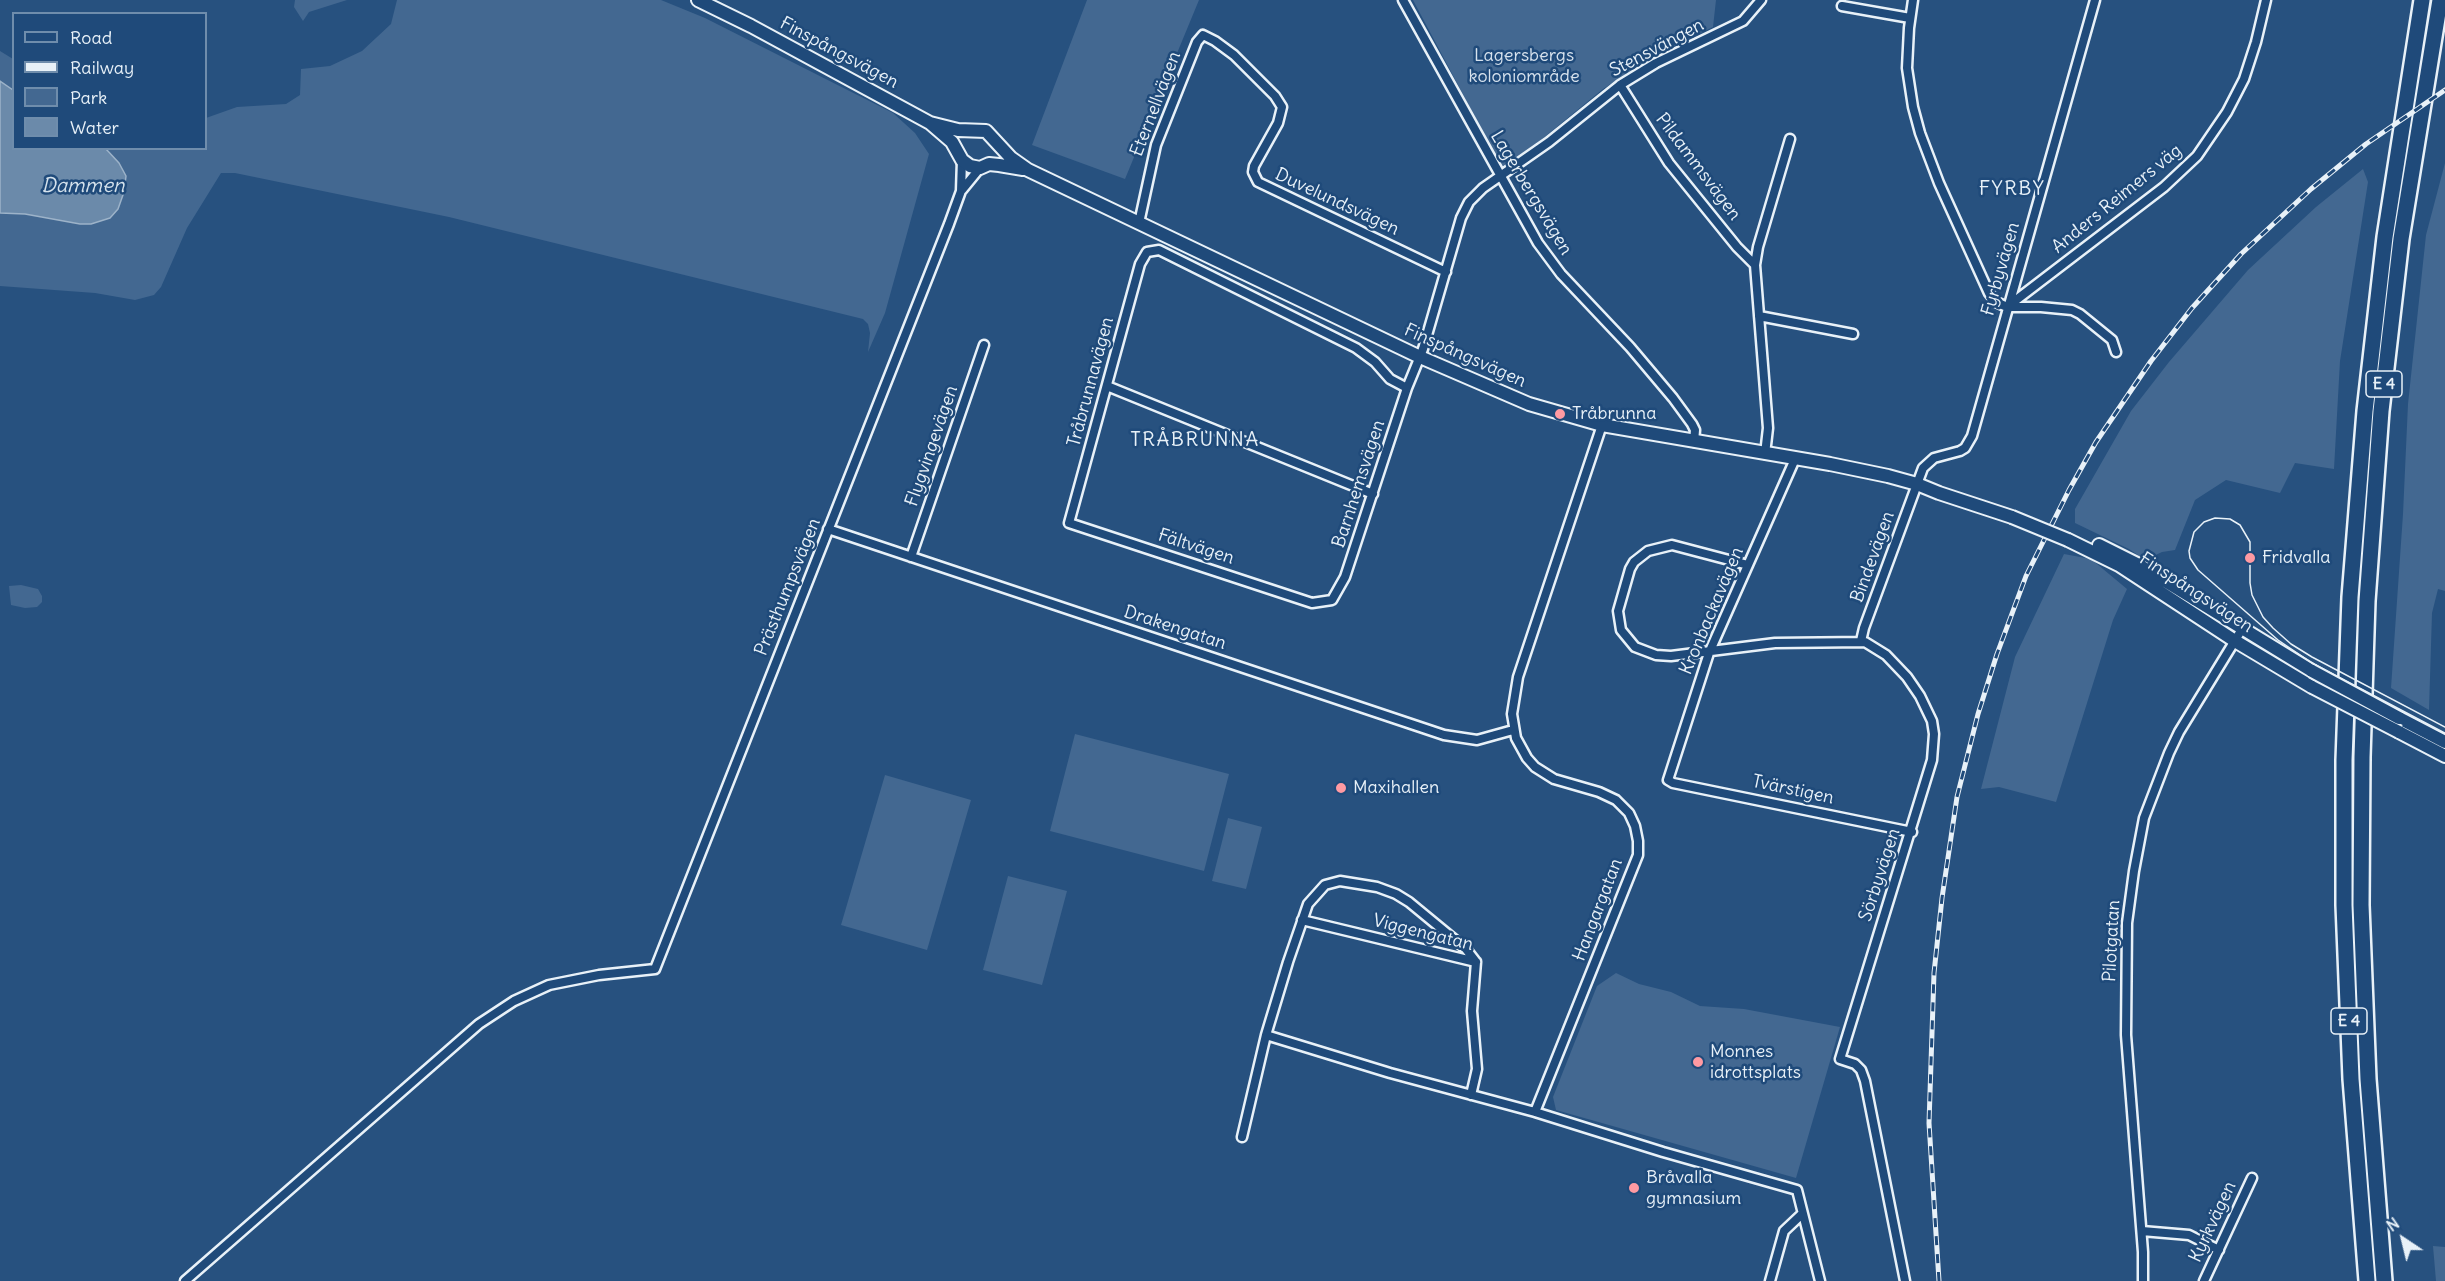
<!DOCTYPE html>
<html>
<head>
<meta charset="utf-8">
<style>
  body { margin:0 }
  #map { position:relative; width:2445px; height:1281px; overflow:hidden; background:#27517f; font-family:Delius,sans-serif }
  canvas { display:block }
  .legend { position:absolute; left:12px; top:12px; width:195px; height:138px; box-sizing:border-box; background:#1f4a7a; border:2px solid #6f8dac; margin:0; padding:8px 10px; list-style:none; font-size:18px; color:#e8f1f8 }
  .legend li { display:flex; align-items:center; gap:12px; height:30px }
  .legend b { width:30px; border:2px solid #6f8dac }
  .north { position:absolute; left:2373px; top:1209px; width:60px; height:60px; -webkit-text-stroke:4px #1f4a7a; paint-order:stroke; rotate:325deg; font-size:16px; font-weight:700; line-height:24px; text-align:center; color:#e8f1f8 }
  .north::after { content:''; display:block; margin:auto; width:21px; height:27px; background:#e8f1f8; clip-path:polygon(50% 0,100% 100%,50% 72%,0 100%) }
</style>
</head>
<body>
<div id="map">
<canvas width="2445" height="1281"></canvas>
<ul class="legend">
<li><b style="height:8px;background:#1f4a7a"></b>Road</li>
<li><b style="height:8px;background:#e8f1f8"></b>Railway</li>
<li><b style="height:16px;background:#436891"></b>Park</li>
<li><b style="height:16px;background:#6b8aaa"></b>Water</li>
</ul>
<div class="north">N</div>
</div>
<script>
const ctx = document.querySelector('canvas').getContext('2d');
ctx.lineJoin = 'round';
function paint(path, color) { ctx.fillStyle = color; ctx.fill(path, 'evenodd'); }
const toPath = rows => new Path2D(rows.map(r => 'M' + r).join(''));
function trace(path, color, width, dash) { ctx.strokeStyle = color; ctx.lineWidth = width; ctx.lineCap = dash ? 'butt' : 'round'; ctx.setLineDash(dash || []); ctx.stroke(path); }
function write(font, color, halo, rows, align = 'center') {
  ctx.font = font + ' Delius,sans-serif'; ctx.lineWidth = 5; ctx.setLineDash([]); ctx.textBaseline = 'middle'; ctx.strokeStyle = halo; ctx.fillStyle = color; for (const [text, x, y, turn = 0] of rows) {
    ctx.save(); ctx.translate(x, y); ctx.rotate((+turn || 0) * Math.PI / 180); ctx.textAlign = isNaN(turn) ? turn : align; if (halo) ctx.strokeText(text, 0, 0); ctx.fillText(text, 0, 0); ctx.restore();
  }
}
paint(toPath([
  [295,0,347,0,309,12,303,21,294,7],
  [397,0,661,0,705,18,893,113,915,133,929,154,885,313,868,352,870,333,868,324,863,319,449,217,235,173,221,173,187,228,161,287,154,295,135,300,95,293,0,286,0,213,25,214,80,224,91,224,118,209,124,192,126,176,106,149,206,148,206,118,237,107,286,104,300,95,301,69,330,66,362,51,391,24],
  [1087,0,1199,0,1125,179,1032,145],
  [1413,0,1716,0,1713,27,1655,55,1603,89,1531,148,1502,168],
  [0,51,13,59,13,90,0,81],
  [2445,163,2445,591,2438,589,2432,613,2429,710,2391,688,2403,514,2408,404,2426,235],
  [2363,169,2368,182,2340,361,2334,469,2295,463,2280,493,2226,480,2195,500,2175,550,2162,552,2145,560,2129,549,2075,523,2075,509,2131,411,2169,362,2248,270,2316,207],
  [2064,554,2091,559,2127,589,2113,620,2056,802,1999,787,1981,789,2015,657],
  [21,585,38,589,42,596,42,602,37,607,25,608,11,605,9,586],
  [1075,734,1229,774,1204,871,1050,831],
  [885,775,971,800,927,950,841,925],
  [1228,818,1262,827,1246,889,1212,881],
  [1008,876,1067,891,1042,985,983,970],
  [1616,973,1639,984,1671,992,1700,1006,1744,1009,1840,1027,1796,1178,1556,1110,1553,1097,1597,986],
  [2433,1246,2445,1247,2445,1281,2436,1281]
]), '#436891');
const water = toPath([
  [0,81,13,90,14,148,106,149,119,163,126,176,124,192,118,209,110,218,91,224,80,224,25,214,0,213,0,81]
]);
paint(water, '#6b8aaa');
trace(water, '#9db3c9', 1.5);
const minor = toPath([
  [1403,0,1538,243,1561,274,1630,347,1673,398,1692,424,1695,430,1694,442],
  [1913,0,1909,28,1907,68,1913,107,1920,133,1939,183,1989,293,1996,302,2007,307,2041,307,2072,310,2080,314,2112,340,2116,352],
  [1842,6,1910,18],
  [1620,85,1669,163,1737,247,1755,265,1768,428,1765,454],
  [962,190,980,168],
  [1139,223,1156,145,1197,42,1203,35,1215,41,1234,55,1275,96,1282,107,1278,123,1254,166,1253,172,1258,182,1446,272],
  [1755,265,1758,247,1790,139],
  [2007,307,2164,187,2197,156,2227,112,2244,79,2256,42,2266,0],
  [1759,316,1853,334],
  [1107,386,1373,494],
  [1407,388,1390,379,1375,362,1356,348,1159,250,1147,252,1140,264,1069,523,1312,603,1332,600,1345,577,1407,388,1423,349,1461,218,1469,202,1483,188,1549,142,1620,85,1656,63,1743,21,1761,0],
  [1795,459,1709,653,1668,780,1673,783,1912,832],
  [828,529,1444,735,1477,740,1513,730],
  [911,557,984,345],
  [1748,565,1672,545,1648,551,1634,562,1630,569,1618,611,1621,630,1635,647,1656,655,1671,656,1775,643,1865,642,1886,655,1907,677,1920,696,1932,721,1934,734,1932,760,1840,1059,1855,1064,1861,1070,1865,1081,1905,1281],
  [1861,641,1864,628,1923,468,1934,458,1960,451,1965,448,1972,436,2095,0],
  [1302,920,1476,962,1472,1011,1477,1069,1471,1095],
  [1266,1035,1390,1073,1535,1112,1663,1152,1797,1190,1820,1281],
  [1535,1112,1638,855,1638,841,1635,826,1629,813,1616,800,1599,792,1554,779,1535,767,1527,758,1516,738,1512,714,1518,677,1602,425],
  [1242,1137,1266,1035,1288,962,1308,904,1325,885,1340,881,1377,887,1396,894,1409,902,1466,949,1476,962],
  [2142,1231,2189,1235,2219,1250],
  [185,1281,479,1024,514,1001,549,985,599,975,655,969,949,224,961,191,962,160],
  [1770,1281,1784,1231,1802,1214],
  [2143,1281,2143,1252,2126,1035,2127,923,2134,871,2144,818,2169,753,2179,732,2242,629],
  [2204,1281,2252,1178]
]);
const secondary = toPath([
  [698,0,751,26,930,123,952,142,962,160,970,166,980,168,989,164,999,165,1023,169],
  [930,123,958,130,986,131,1011,158,1028,170,1420,357,1529,404,1602,425,1830,464,1888,476,1917,484,1939,493,2012,517],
  [2068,540,2119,565,2235,641,2312,687],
  [2099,545,2139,565,2312,671],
  [2399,718,2445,742],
  [2399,732,2445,756]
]);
const motorway = toPath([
  [2367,1281,2351,1079,2344,905,2344,760,2350,597,2365,411,2385,237,2422,0],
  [2384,1281,2368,1079,2361,905,2362,757,2367,601,2381,411,2401,239,2440,0]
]);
trace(minor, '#e8f1f8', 13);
trace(secondary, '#e8f1f8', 16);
trace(motorway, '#e8f1f8', 20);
trace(minor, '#1f4a7a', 8);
trace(secondary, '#1f4a7a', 12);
trace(motorway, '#1f4a7a', 15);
trace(toPath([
  [2445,727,2312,657,2291,644,2273,628,2263,617,2252,595,2250,583,2250,542,2240,525,2230,519,2215,518,2204,522,2194,532,2189,551,2190,558,2198,570,2278,640,2312,663,2445,733]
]), '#e8f1f8', 1.5);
const rail = toPath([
  [1939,1281,1929,1123,1934,973,1942,898,1957,797,1978,714,1997,654,2026,576,2069,490,2096,442,2151,361,2192,308,2241,254,2311,189,2366,144,2445,90]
]);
trace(rail, '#e8f1f8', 5);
trace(rail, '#1f4a7a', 3, [9]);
const secondaryBridge = toPath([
  [2012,517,2068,540],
  [2312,671,2399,718],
  [2312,687,2399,732]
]);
trace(secondaryBridge, '#e8f1f8', 16, []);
trace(secondaryBridge, '#1f4a7a', 12);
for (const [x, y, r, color] of [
  [1560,414,6,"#ff9aa2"],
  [2250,558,6,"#ff9aa2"],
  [1341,788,6,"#ff9aa2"],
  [1698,1062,6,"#ff9aa2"],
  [1634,1188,6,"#ff9aa2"]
]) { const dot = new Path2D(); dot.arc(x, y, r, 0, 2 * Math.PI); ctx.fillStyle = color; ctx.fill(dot); trace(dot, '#1f4a7a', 2); }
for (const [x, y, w] of [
  [2384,384,36],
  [2349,1021,36]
]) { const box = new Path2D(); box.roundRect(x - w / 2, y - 13, w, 26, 4.5); ctx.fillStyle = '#1f4a7a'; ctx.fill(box); trace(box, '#e8f1f8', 1.5); }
write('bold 16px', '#e8f1f8', null, [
  ["E 4",2384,384],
  ["E 4",2349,1021]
]);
write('18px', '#e8f1f8', '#1f4a7a', [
  ["Stensvängen",1657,48,-28],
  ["Finspångsvägen",839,53,28],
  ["Eternellvägen",1156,104,-69],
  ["Pildammsvägen",1698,167,53],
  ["Lagerbergsvägen",1531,193,59],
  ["Anders Reimers väg",2117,199,-39],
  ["Duvelundsvägen",1337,202,25],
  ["Fyrbyvägen",2001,269,-74],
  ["Finspångsvägen",1465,356,24],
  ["Tråbrunnavägen",1091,382,-75],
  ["Flygvingevägen",932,446,-71],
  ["Barnhemsvägen",1359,484,-72],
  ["Fältvägen",1196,547,18],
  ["Bindevägen",1873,557,-70],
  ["Prästhumpsvägen",788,587,-68],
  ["Finspångsvägen",2196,593,33],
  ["Kronbackavägen",1712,611,-67],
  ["Drakengatan",1175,628,18],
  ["Tvärstigen",1793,790,12],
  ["Sörbyvägen",1880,875,-72],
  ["Hangargatan",1598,910,-69],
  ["Viggengatan",1423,933,14],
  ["Pilotgatan",2112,941,-87],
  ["Kyrkvägen",2213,1222,-65]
]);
write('18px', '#d8e3ee', '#1f4a7a', [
  ["Lagersbergs",1524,56],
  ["koloniområde",1524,77]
]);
write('18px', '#e8f1f8', '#1f4a7a', [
  ["Tråbrunna",1572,414],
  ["Fridvalla",2262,558],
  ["Maxihallen",1353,788],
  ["Monnes",1710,1052],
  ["idrottsplats",1710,1073],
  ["Bråvalla",1646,1178],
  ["gymnasium",1646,1199]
], 'left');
write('italic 20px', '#d5e2ec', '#1f4a7a', [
  ["Dammen",83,186]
]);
ctx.letterSpacing = '1.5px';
write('20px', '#e8f1f8', '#1f4a7a', [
  ["FYRBY",2012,189],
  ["TRÅBRUNNA",1195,440]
]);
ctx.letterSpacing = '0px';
</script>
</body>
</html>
